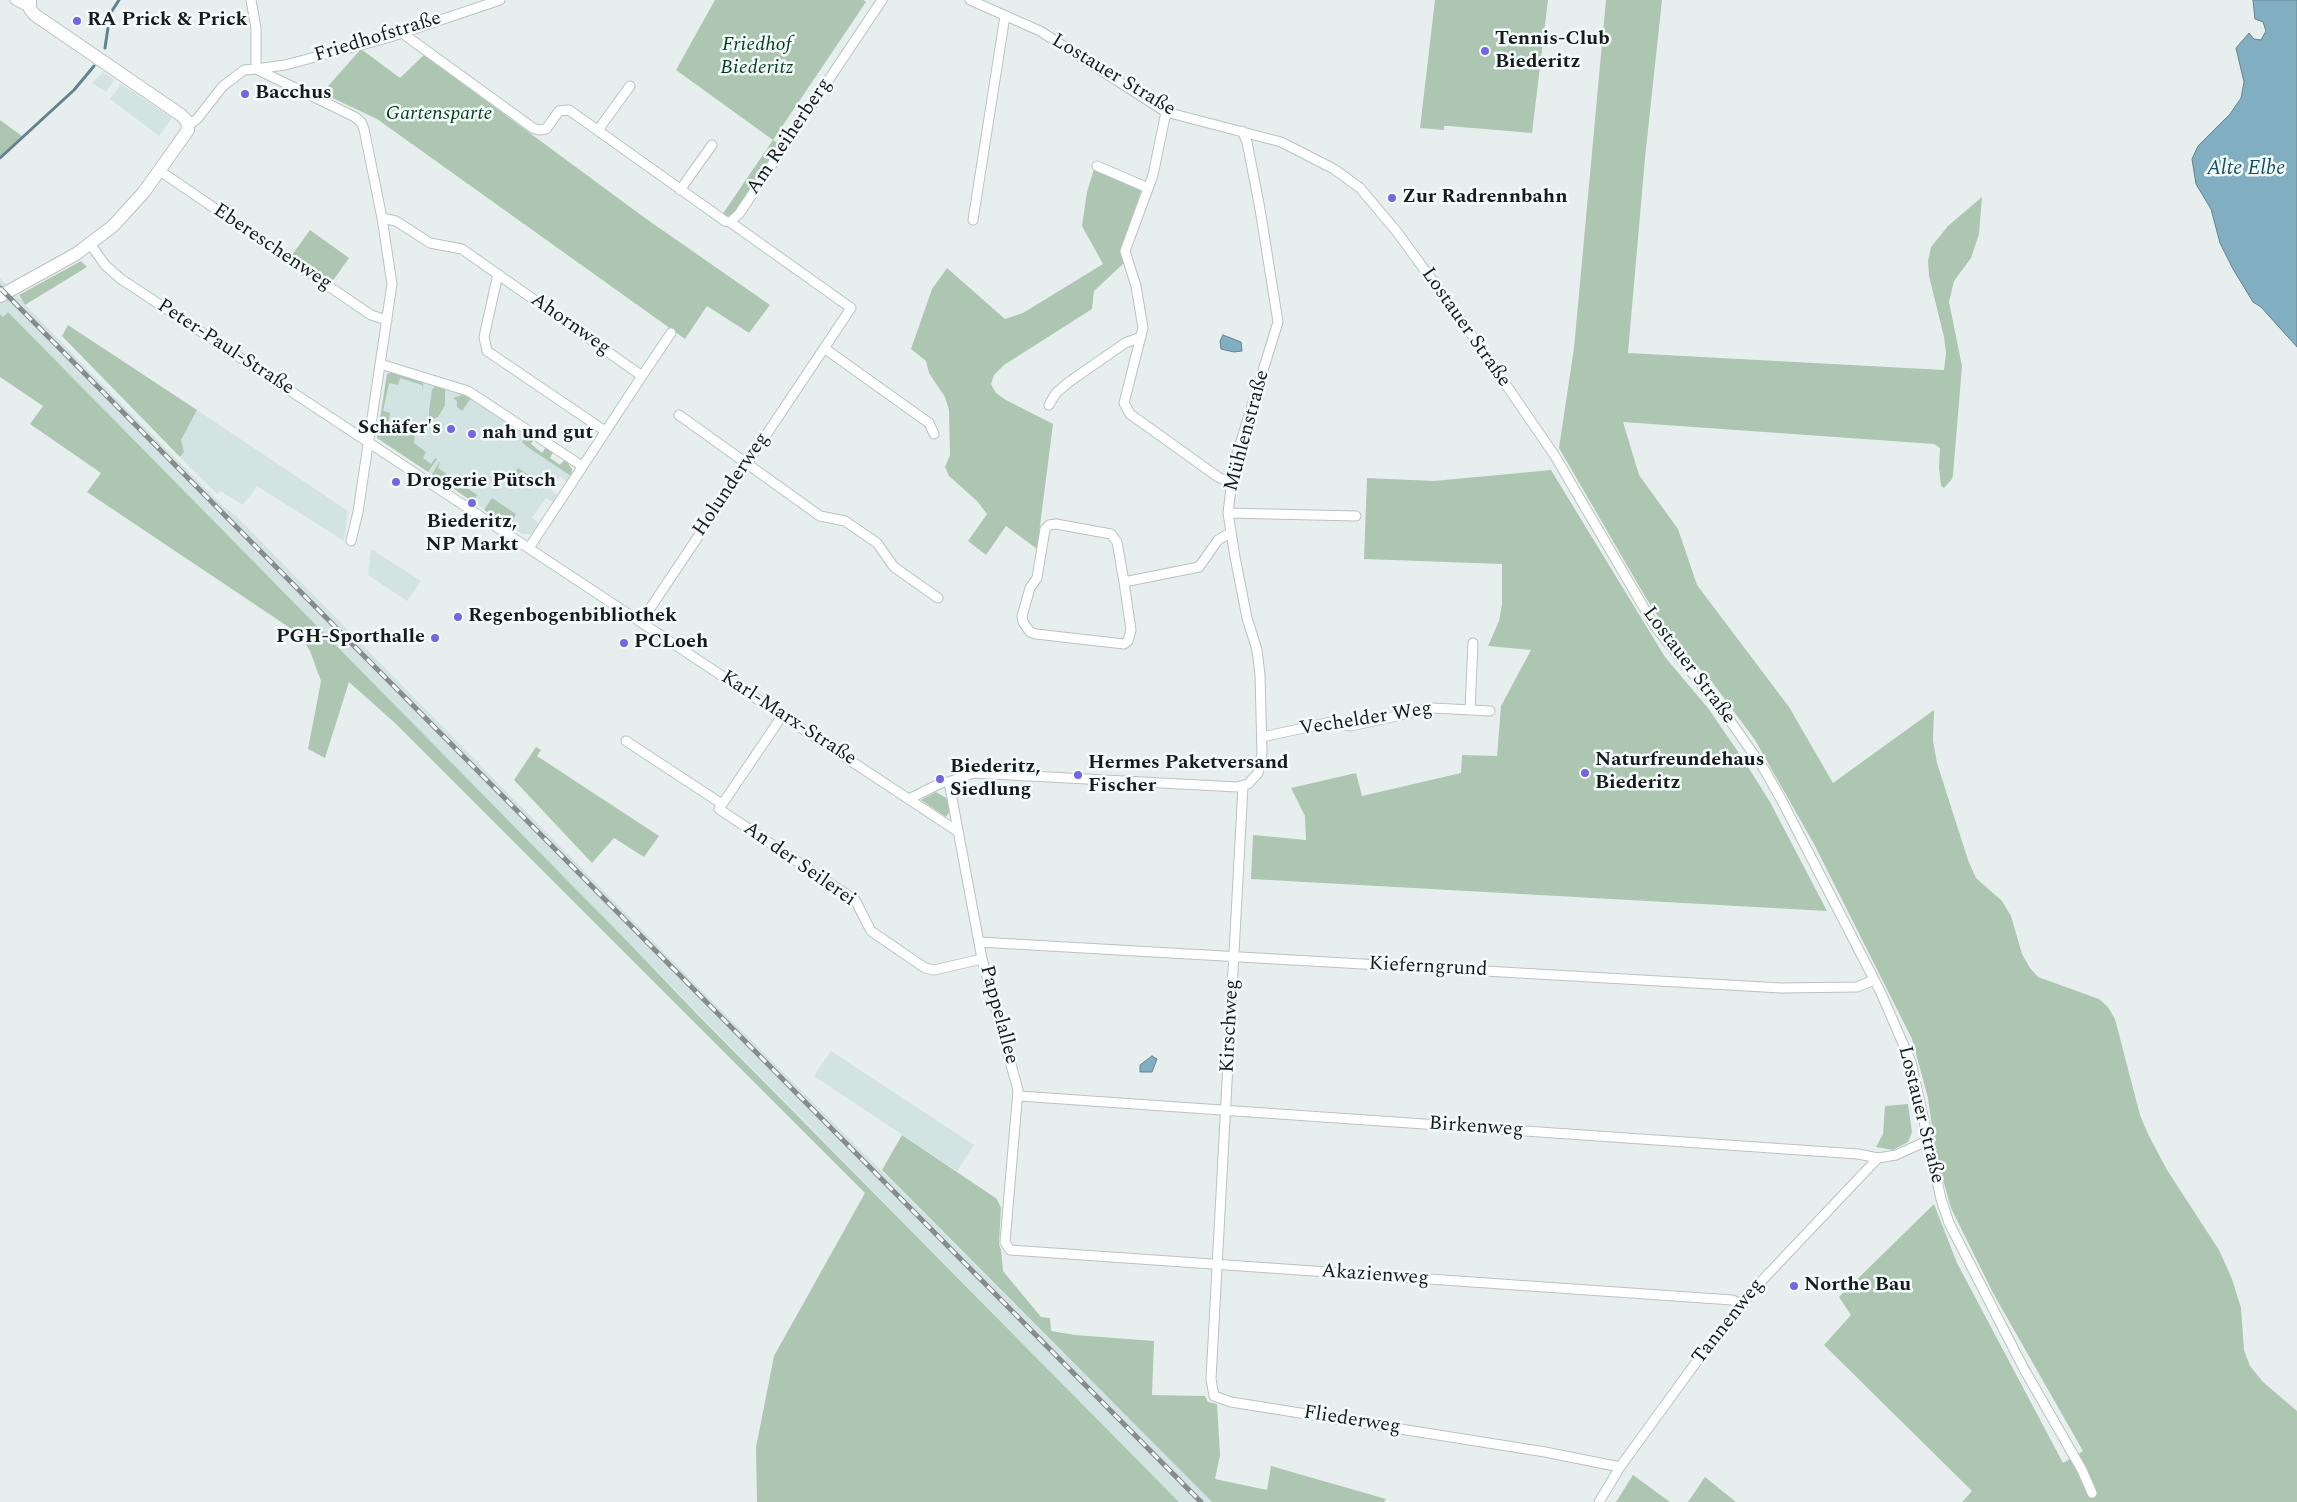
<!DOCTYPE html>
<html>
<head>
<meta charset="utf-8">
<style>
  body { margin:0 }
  canvas { display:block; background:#e7efee }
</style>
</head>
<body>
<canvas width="2297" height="1502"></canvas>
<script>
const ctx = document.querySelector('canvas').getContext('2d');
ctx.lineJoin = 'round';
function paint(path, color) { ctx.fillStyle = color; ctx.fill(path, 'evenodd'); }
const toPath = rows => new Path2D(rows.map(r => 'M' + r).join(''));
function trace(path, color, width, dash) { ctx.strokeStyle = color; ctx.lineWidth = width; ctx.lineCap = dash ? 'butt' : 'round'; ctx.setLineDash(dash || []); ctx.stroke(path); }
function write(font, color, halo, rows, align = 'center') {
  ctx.font = font + ' Spectral,serif'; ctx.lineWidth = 5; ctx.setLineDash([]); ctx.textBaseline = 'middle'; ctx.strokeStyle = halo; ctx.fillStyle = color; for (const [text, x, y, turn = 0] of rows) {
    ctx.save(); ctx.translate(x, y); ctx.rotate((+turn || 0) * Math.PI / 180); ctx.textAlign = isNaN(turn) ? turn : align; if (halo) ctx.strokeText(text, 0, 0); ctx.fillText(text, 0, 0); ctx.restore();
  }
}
paint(toPath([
  [103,72,114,80,106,92,92,83],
  [121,84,172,118,159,136,110,99],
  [0,278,86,368,224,507,235,515,711,1000,1212,1502,1179,1502,8,312,3,317,0,314],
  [393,372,466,395,532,438,531,444,542,453,546,447,548,457,560,465,564,460,568,464,569,478,567,481,560,477,551,490,558,495,553,502,546,498,532,518,539,523,531,534,522,534,510,526,377,438,387,374],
  [197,410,348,511,344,541,257,486,243,505,220,491,217,494,180,457,184,452,181,440],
  [371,549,421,581,407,601,368,575],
  [831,1051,974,1145,957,1171,814,1076]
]), '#d2e3e1');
paint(toPath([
  [715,0,863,0,866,2,773,140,779,144,734,213,729,217,722,215,773,140,676,70],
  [1435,0,1548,0,1532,133,1449,126,1444,126,1444,130,1420,128],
  [1606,0,1662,0,1645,158,1628,353,1944,370,1946,353,1944,337,1929,276,1928,261,1931,247,1948,226,1982,197,1979,234,1971,258,1954,281,1949,302,1962,366,1953,475,1952,479,1944,488,1941,486,1939,468,1940,448,1934,444,1623,422,1639,475,1678,529,1697,585,1789,707,1833,783,1934,710,1933,741,1937,763,1968,860,1976,878,2002,901,2011,916,2022,954,2030,968,2038,977,2099,999,2108,1007,2115,1019,2140,1115,2148,1134,2167,1170,2219,1250,2232,1279,2241,1308,2244,1350,2250,1366,2263,1382,2297,1411,2297,1502,1962,1502,1972,1491,1824,1345,1851,1315,1839,1297,1934,1204,1957,1263,2063,1463,2083,1451,1993,1293,1951,1208,1936,1155,1928,1098,1912,1039,1814,844,1755,740,1712,682,1675,642,1646,598,1559,448,1574,348],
  [361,49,400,78,424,55,645,218,770,305,749,333,707,306,685,339,377,119,322,93],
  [0,120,22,136,0,156],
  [1094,169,1138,187,1141,191,1120,252,1124,263,1094,291,1092,309,1004,365,994,375,991,384,996,393,1006,400,1053,424,1037,549,1006,526,986,555,968,541,987,514,977,501,949,476,945,467,950,455,949,410,945,397,929,373,926,361,911,349,932,289,947,268,1005,319,1023,313,1103,264,1082,226,1087,192],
  [310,230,349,258,332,282,292,255],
  [81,261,87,267,25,305,19,295],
  [8,312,626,940,696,1013,1179,1502,757,1502,756,1447,774,1356,865,1193,395,723,349,682,325,758,308,749,321,681,310,651,299,634,87,492,101,473,30,424,43,406,0,377,0,314,3,317],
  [68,325,197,410,181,440,184,452,180,457,62,336],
  [393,372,420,380,423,384,422,392,422,385,400,378,398,385,389,383,383,411,390,413,388,424,413,431,415,425,416,425,414,443,426,452,423,458,431,464,435,458,437,459,428,472,377,438,387,374],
  [435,386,445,388,445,405,438,417,433,419,429,417,429,411,432,390],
  [462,395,471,398,462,411,457,407,457,401,453,398],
  [525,437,534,439,531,444,542,453,546,447,553,452,550,458,560,465,565,459,572,469,571,476,526,446,522,442],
  [440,461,438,468,455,480,460,474,466,479,462,484,477,495,473,502,432,474],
  [518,468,530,476,522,488,510,480],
  [1551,470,1665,657,1708,708,1745,762,1770,802,1827,911,1251,879,1253,835,1306,840,1305,816,1291,788,1356,773,1362,796,1461,773,1462,755,1497,756,1501,706,1531,650,1488,646,1499,621,1502,604,1502,564,1364,559,1367,478,1434,481],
  [492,498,516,514,510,526,484,510],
  [536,747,541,750,537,756,659,836,644,857,614,838,592,863,514,780],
  [936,792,948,799,950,811,946,817,921,800],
  [1908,1104,1912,1132,1908,1142,1893,1150,1876,1147,1883,1134,1885,1106],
  [902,1135,997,1199,1001,1208,999,1244,1001,1250,1003,1271,1041,1317,1050,1318,1051,1331,1075,1335,1154,1341,1152,1395,1205,1396,1208,1402,1217,1404,1220,1455,1215,1479,1267,1490,1271,1466,1386,1499,1384,1502,1212,1502,882,1170],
  [1633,1475,1670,1502,1616,1502],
  [1705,1477,1736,1502,1688,1502]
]), '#adc6b1');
const water = toPath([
  [2253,0,2297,0,2297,347,2261,307,2253,302,2233,269,2220,243,2211,209,2196,184,2192,159,2198,146,2230,114,2241,98,2244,82,2236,48,2249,33,2254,39,2261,40,2266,31,2263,22,2255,19,2253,0],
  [1223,335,1241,342,1242,351,1234,352,1221,349,1220,341,1223,335],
  [1152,1056,1157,1059,1152,1072,1140,1072,1140,1065,1152,1056]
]);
paint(water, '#82aec2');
trace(water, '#628290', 1);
trace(toPath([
  [105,48,110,14,119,0],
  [0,158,74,90,94,66]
]), '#628290', 3);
const street = toPath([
  [15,0,30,8],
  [970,0,1040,31,1166,112,1281,142,1334,169,1360,188,1397,232,1469,331,1555,456,1654,625,1726,715,1764,769,1782,801,1881,993,1911,1062,1941,1199,1949,1223,2024,1369,2082,1470,2092,1493],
  [402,33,533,128,539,130,546,129,559,111,569,110,725,221,730,222,739,214,882,0],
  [256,69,355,117,361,122,364,129,382,218,392,284,358,512,351,541],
  [256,69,285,65,387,38,500,0],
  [1166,112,1153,175,1125,251,1136,286,1143,328,1124,403,1130,414,1218,477,1231,483],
  [188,126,197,119,223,86,244,70,256,69,256,28,251,0],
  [598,130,630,86],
  [1097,166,1148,188],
  [160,171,371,315,387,320],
  [680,190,712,145],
  [382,218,396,221,430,243,462,249,642,376,671,333],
  [973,220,1005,16],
  [91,245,105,265,121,279,957,831],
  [498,274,484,337,487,351,605,431],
  [824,348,929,423,934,434],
  [380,364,468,391,582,466],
  [1049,405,1056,393,1069,382,1125,343,1141,337],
  [679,415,820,516,845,521,877,543,894,567,938,598],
  [1228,513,1356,516],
  [529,548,642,376],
  [1124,582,1117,542,1111,534,1056,524,1049,525,1045,529,1037,578,1030,588,1022,616,1023,622,1030,632,1036,634,1124,644,1128,641,1131,630,1124,582,1199,567,1218,540,1230,533],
  [641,622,851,308,730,222],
  [1470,709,1473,643],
  [782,716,719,809,855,900,871,931,925,968,934,970,982,959],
  [1262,737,1331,722,1351,726,1433,708,1490,711],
  [626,741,722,804],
  [949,782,982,959,1018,1090,1005,1242,1010,1250,1732,1300,1743,1304],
  [1243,786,1211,1379,1214,1396,1231,1402,1545,1452,1620,1467],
  [909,799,943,782,949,782,973,773,1237,787,1248,784,1258,773,1262,753,1260,675,1257,650,1247,618,1235,557,1228,513,1234,464,1278,322,1260,209,1247,142,1242,131],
  [979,942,1781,988,1857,987,1874,980],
  [1019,1096,1858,1154,1878,1158,1896,1155,1929,1140],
  [1599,1502,1620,1467,1705,1350,1724,1330,1753,1290,1878,1158]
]);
const secondary = toPath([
  [0,296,76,254,113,226,144,192,188,130,187,121,181,115,35,15,30,9,30,0]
]);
trace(street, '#bac2c1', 11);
trace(secondary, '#bac2c1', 14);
trace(street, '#fff', 9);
trace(secondary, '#fff', 12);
const rail = toPath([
  [0,288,1201,1502]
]);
trace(rail, '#868c8b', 5);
trace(rail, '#f4fcfb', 3, [9]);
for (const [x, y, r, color] of [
  [77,21,5,"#7665e0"],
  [1485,51,5,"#7665e0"],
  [245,94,5,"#7665e0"],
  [1392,198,5,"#7665e0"],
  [451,429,5,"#7665e0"],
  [472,434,5,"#7665e0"],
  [396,482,5,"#7665e0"],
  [472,503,5,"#7665e0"],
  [458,617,5,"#7665e0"],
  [435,638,5,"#7665e0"],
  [624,643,5,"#7665e0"],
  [1585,773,5,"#7665e0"],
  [1078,775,5,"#7665e0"],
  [940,779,5,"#7665e0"],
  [1794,1286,5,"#7665e0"]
]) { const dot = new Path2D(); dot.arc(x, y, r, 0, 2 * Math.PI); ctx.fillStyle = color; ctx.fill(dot); trace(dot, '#f4fcfb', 2); }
write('bold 20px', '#181b1b', '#f4fcfb', [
  ["RA Prick & Prick",87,21],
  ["Tennis-Club",1495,40],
  ["Biederitz",1495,63],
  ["Bacchus",255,94],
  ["Zur Radrennbahn",1402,198],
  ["Schäfer's",441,429,"right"],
  ["nah und gut",482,434],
  ["Drogerie Pütsch",406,482],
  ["Biederitz,",472,523,"center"],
  ["NP Markt",472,546,"center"],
  ["Regenbogenbibliothek",468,617],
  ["PGH-Sporthalle",425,638,"right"],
  ["PCLoeh",634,643],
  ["Naturfreundehaus",1595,761],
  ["Biederitz",1595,784],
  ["Hermes Paketversand",1088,764],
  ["Fischer",1088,787],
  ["Biederitz,",950,768],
  ["Siedlung",950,791],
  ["Northe Bau",1804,1286]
], 'left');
write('20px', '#181b1b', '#f4fcfb', [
  ["Friedhofstraße",378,38,-17],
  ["Lostauer Straße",1113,76,31],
  ["Am Reiherberg",790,137,-56],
  ["Ebereschenweg",272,248,34],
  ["Ahornweg",570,325,35],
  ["Lostauer Straße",1465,328,55],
  ["Peter-Paul-Straße",225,348,33],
  ["Mühlenstraße",1248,431,-75],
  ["Holunderweg",732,485,-56],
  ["Lostauer Straße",1688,666,53],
  ["Karl-Marx-Straße",788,719,33],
  ["Vechelder Weg",1366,720,-9],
  ["An der Seilerei",799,865,35],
  ["Kieferngrund",1428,968,3],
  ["Pappelallee",998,1015,75],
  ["Kirschweg",1231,1026,-87],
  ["Lostauer Straße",1920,1115,76],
  ["Birkenweg",1476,1128,4],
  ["Akazienweg",1375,1276,4],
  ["Tannenweg",1729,1322,-52],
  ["Fliederweg",1352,1421,9]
]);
write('italic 20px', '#013d17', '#f4fcfb', [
  ["Friedhof",757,46],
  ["Biederitz",757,69],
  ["Gartensparte",439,115]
]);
write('italic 21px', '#144f65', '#f4fcfb', [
  ["Alte Elbe",2246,170]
]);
</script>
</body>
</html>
